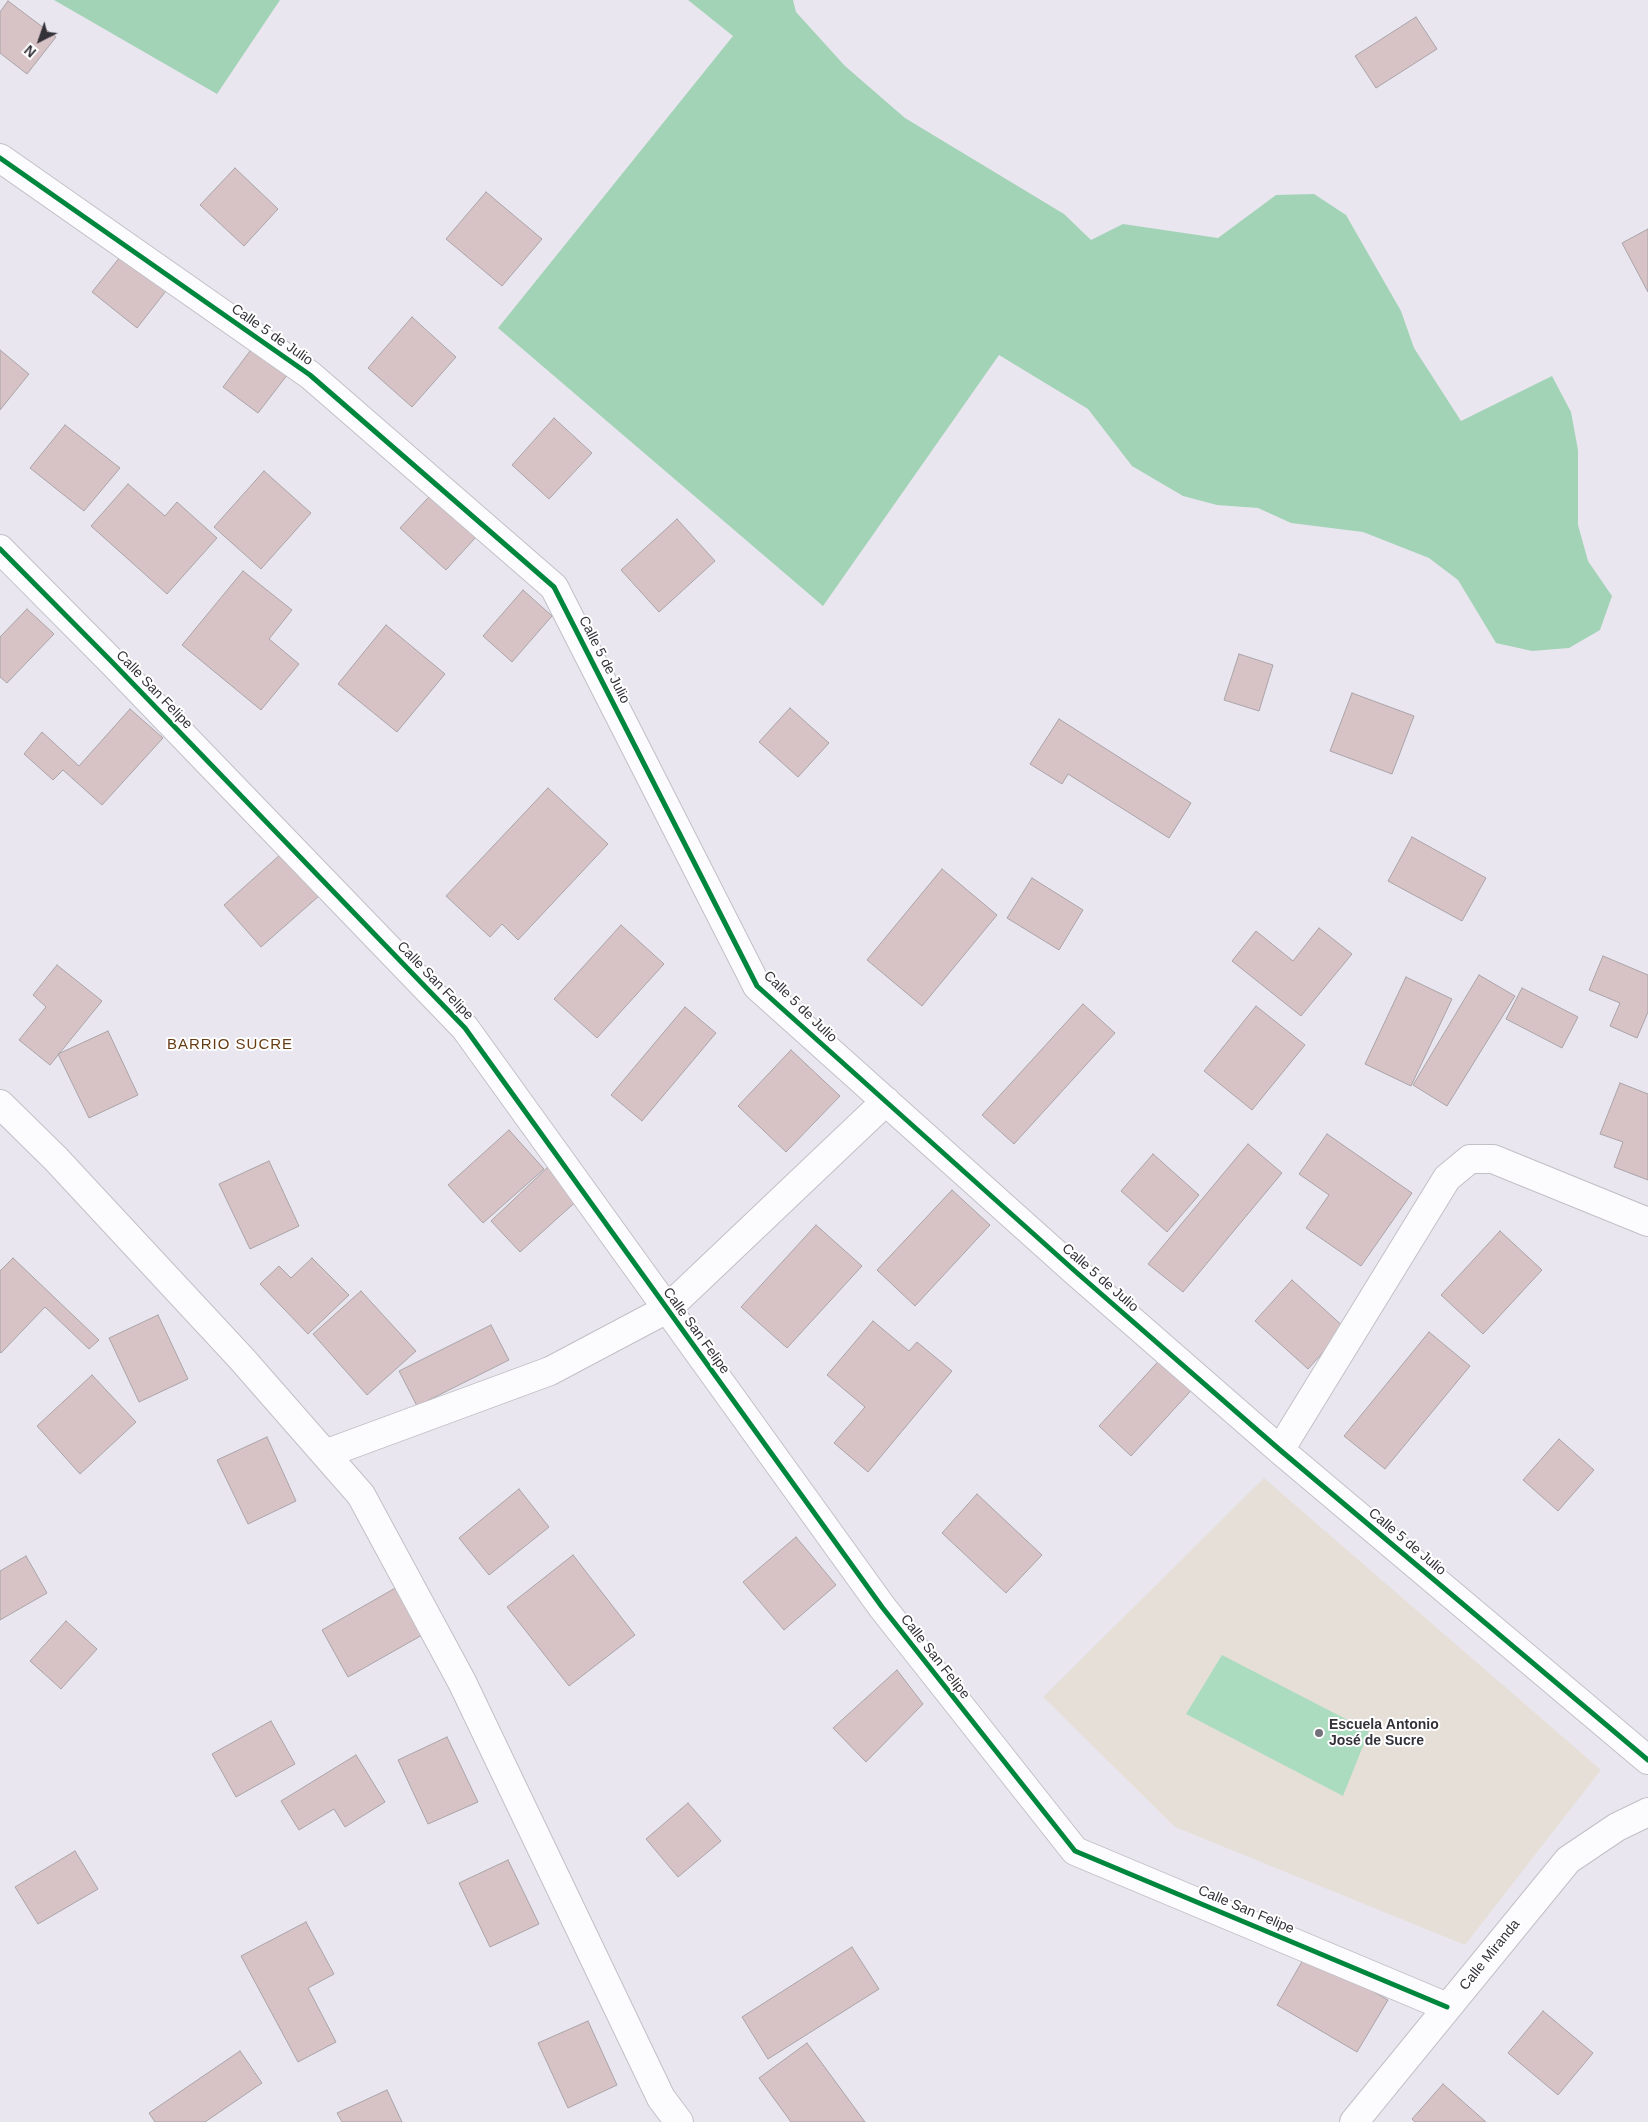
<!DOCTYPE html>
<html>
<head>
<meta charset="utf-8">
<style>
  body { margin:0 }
  #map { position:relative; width:1648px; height:2122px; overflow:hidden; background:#e9e6ef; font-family:Helvetica,sans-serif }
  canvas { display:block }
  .north { position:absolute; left:15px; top:15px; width:50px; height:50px; -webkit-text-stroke:4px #fff; paint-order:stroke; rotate:221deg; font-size:14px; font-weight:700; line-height:20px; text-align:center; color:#343239 }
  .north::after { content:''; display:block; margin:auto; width:18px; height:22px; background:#343239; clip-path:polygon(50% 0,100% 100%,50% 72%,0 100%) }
</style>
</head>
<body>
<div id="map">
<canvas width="1648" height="2122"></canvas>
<div class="north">N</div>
</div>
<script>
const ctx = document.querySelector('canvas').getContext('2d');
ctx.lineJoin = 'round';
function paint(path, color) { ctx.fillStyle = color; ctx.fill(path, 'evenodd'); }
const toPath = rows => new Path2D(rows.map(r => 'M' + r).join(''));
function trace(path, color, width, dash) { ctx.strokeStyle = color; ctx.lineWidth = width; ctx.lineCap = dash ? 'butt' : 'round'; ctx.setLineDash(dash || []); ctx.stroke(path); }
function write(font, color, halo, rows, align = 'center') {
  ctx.font = font + ' Helvetica,sans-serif'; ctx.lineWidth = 4; ctx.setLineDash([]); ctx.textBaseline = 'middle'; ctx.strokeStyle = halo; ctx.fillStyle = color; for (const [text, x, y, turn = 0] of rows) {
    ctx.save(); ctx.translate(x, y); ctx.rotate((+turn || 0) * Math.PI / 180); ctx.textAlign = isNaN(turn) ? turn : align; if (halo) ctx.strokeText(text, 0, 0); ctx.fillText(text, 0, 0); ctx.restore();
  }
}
paint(toPath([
  [1264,1478,1601,1770,1465,1945,1175,1827,1043,1697]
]), '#e6dfd8');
paint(toPath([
  [1222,1655,1369,1731,1343,1796,1186,1714]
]), '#acdcc0');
paint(toPath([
  [54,0,280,0,217,94],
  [688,0,793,0,796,12,845,66,905,118,1064,214,1091,240,1123,224,1218,238,1276,195,1314,194,1346,215,1401,311,1414,348,1461,421,1552,376,1571,412,1578,450,1578,525,1588,561,1612,596,1600,630,1569,648,1532,651,1496,643,1458,580,1429,558,1363,532,1291,523,1258,508,1217,505,1183,496,1132,466,1088,409,999,355,823,606,498,328,733,36]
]), '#a3d3b7');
const building = toPath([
  [8,1,56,37,27,74,0,53,0,12,8,1],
  [1416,17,1437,49,1376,88,1355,56,1416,17],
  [235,168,278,209,244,246,200,205,235,168],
  [486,192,542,239,502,286,446,239,486,192],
  [1648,229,1648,292,1622,243,1648,229],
  [128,247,173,282,137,328,92,292,128,247],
  [412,317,456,357,412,407,368,368,412,317],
  [256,343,291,370,258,413,223,387,256,343],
  [0,350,29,374,0,410,0,350],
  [554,418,592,453,549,499,512,465,554,418],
  [65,425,120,468,84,511,30,468,65,425],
  [264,471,311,513,261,569,214,527,264,471],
  [128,484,165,516,177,502,217,538,167,594,91,526,128,484],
  [439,486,485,527,446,570,400,528,439,486],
  [677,519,715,561,659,612,621,570,677,519],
  [243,571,292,610,269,639,299,664,261,710,182,645,243,571],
  [523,590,552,616,512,662,483,636,523,590],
  [27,609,54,634,7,683,0,677,0,637,27,609],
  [386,625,445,674,397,732,338,684,386,625],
  [1239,654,1273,665,1259,711,1224,700,1239,654],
  [1352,693,1414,716,1392,774,1330,751,1352,693],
  [790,708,829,743,798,777,759,742,790,708],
  [130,709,163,738,102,805,63,770,53,780,24,754,42,732,79,766,130,709],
  [1059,719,1191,803,1169,838,1068,774,1062,784,1030,764,1059,719],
  [548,788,608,844,518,940,502,924,490,937,446,896,548,788],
  [1412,837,1486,878,1462,921,1388,881,1412,837],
  [281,854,319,896,261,947,224,905,281,854],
  [942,869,997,915,922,1006,867,960,942,869],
  [1032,878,1083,910,1059,950,1007,918,1032,878],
  [621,925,664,964,597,1038,554,999,621,925],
  [1319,928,1352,954,1301,1016,1232,961,1256,931,1293,961,1319,928],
  [1603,956,1648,975,1648,1012,1637,1038,1610,1026,1620,1003,1589,990,1603,956],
  [57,965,102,1001,50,1065,19,1040,46,1007,33,995,57,965],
  [1479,975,1515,996,1447,1106,1413,1085,1479,975],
  [1406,977,1452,999,1411,1086,1365,1064,1406,977],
  [1522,988,1578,1017,1562,1048,1506,1019,1522,988],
  [1083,1004,1115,1033,1014,1144,982,1115,1083,1004],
  [1256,1006,1305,1045,1252,1110,1204,1071,1256,1006],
  [685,1007,716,1033,642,1121,611,1095,685,1007],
  [108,1031,138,1095,89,1118,58,1054,108,1031],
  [791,1050,840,1096,786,1152,738,1106,791,1050],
  [1620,1083,1648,1094,1648,1180,1614,1167,1623,1142,1600,1134,1620,1083],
  [509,1130,544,1169,483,1223,448,1185,509,1130],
  [1327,1134,1412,1193,1361,1266,1306,1228,1329,1195,1299,1174,1327,1134],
  [1248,1144,1282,1173,1183,1292,1148,1264,1248,1144],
  [1153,1154,1199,1195,1167,1232,1121,1191,1153,1154],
  [269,1161,299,1226,250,1249,219,1184,269,1161],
  [550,1165,580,1198,520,1252,491,1221,550,1165],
  [952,1190,990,1225,915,1306,877,1270,952,1190],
  [816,1225,862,1266,787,1348,741,1307,816,1225],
  [1500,1231,1542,1270,1483,1334,1441,1295,1500,1231],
  [13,1258,99,1340,89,1349,45,1307,1,1353,0,1352,0,1271,13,1258],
  [312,1258,349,1295,308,1334,260,1284,279,1266,291,1278,312,1258],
  [1292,1280,1345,1328,1308,1369,1255,1321,1292,1280],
  [361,1291,416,1351,367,1395,313,1334,361,1291],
  [158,1315,188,1379,139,1402,109,1338,158,1315],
  [873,1321,909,1351,917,1342,952,1371,868,1472,834,1443,865,1407,827,1375,873,1321],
  [491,1325,509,1360,417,1406,399,1371,491,1325],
  [1429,1332,1470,1366,1385,1469,1344,1436,1429,1332],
  [1167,1352,1199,1382,1131,1456,1099,1426,1167,1352],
  [92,1375,136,1422,80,1474,37,1426,92,1375],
  [267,1437,296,1501,248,1524,217,1460,267,1437],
  [1559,1439,1594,1470,1558,1511,1523,1480,1559,1439],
  [519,1489,549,1527,489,1575,459,1538,519,1489],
  [977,1494,1042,1555,1006,1593,942,1533,977,1494],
  [796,1537,836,1585,784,1630,743,1582,796,1537],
  [573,1555,635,1635,569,1686,507,1607,573,1555],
  [26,1556,47,1593,0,1620,0,1571,26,1556],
  [397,1587,424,1634,348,1677,322,1630,397,1587],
  [66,1621,97,1649,61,1689,30,1661,66,1621],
  [897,1670,923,1704,866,1762,833,1728,897,1670],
  [271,1721,295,1764,236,1797,212,1754,271,1721],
  [447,1737,478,1802,428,1824,398,1760,447,1737],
  [356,1755,385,1802,345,1827,334,1809,299,1830,281,1801,356,1755],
  [688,1803,721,1841,678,1877,646,1839,688,1803],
  [75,1851,98,1889,38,1924,15,1887,75,1851],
  [508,1860,539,1924,490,1947,459,1883,508,1860],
  [306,1922,334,1974,308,1988,336,2042,298,2062,241,1956,306,1922],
  [852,1947,879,1989,768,2059,742,2017,852,1947],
  [1307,1953,1388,2000,1357,2052,1277,2005,1307,1953],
  [1543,2011,1593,2053,1558,2095,1508,2053,1543,2011],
  [588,2021,617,2085,568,2108,538,2043,588,2021],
  [807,2043,865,2122,791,2122,759,2078,807,2043],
  [240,2051,262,2083,205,2122,155,2122,149,2113,240,2051],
  [1443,2084,1486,2122,1415,2122,1412,2119,1443,2084],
  [387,2090,402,2122,342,2122,337,2113,387,2090]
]);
paint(building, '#d7c2c6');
trace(building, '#a9a4a8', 1);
const minor = toPath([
  [0,158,310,375,554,587,757,986,1076,1272,1280,1450,1648,1760],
  [0,549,112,662,465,1028,882,1607,1075,1851,1447,2007],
  [0,1104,56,1159,241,1358,361,1495,462,1682,661,2098,679,2122],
  [1280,1450,1447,1178,1470,1159,1493,1159,1648,1222],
  [325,1454,550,1371,667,1309,886,1101],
  [1354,2122,1568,1860,1617,1827,1648,1812]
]);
trace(minor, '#c2c0c7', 30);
trace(minor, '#fcfbfd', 28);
trace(toPath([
  [0,158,310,375,554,587,757,986,1076,1272,1280,1450,1648,1760],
  [0,549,112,662,465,1028,882,1607,1075,1851,1447,2007]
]), '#00873e', 5);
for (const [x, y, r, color] of [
  [1319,1733,5,"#737179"]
]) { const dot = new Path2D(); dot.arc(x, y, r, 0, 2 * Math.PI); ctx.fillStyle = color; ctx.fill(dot); trace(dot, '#fff', 2); }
write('14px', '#343239', '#fff', [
  ["Calle 5 de Julio",272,335,35],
  ["Calle 5 de Julio",604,660,63],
  ["Calle San Felipe",154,690,46],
  ["Calle San Felipe",435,981,46],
  ["Calle 5 de Julio",800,1007,44],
  ["Calle 5 de Julio",1100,1278,41],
  ["Calle San Felipe",696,1331,54],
  ["Calle 5 de Julio",1407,1542,40],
  ["Calle San Felipe",935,1657,52],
  ["Calle San Felipe",1246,1910,23],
  ["Calle Miranda",1490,1955,-51]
]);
write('bold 14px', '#343239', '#fff', [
  ["Escuela Antonio",1329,1725],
  ["José de Sucre",1329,1741]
], 'left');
ctx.letterSpacing = '1px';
write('15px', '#663c14', '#fff', [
  ["BARRIO SUCRE",230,1045]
]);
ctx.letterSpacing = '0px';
</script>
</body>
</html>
